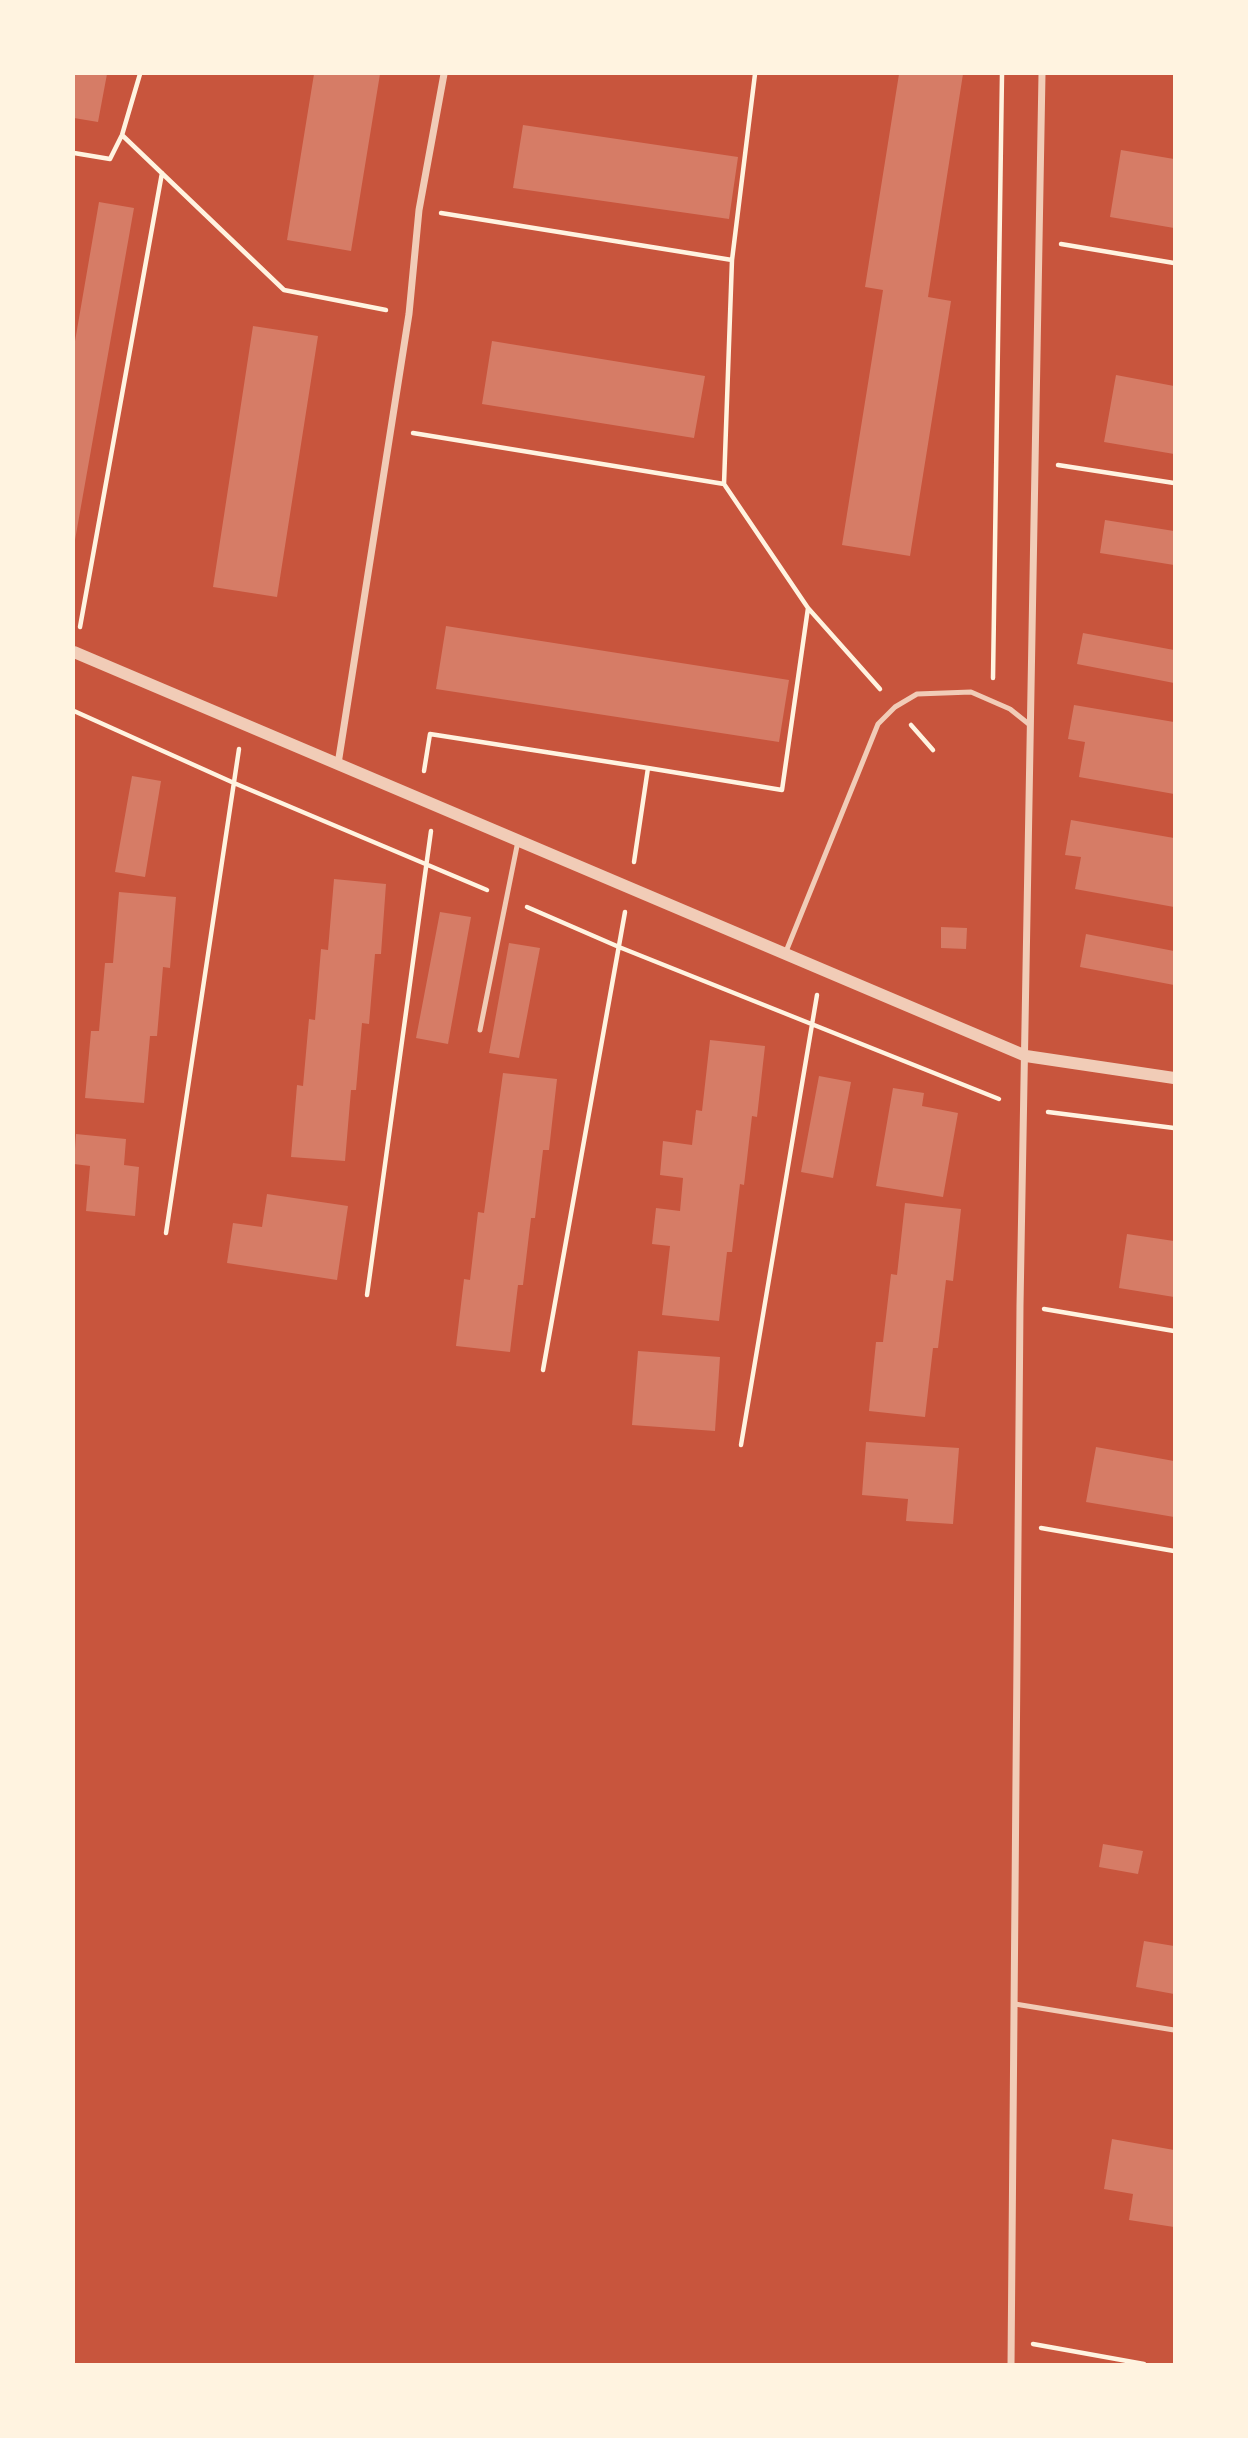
<!DOCTYPE html>
<html>
<head>
<meta charset="utf-8">
<style>
  body { margin:0 }
  #map { position:relative; width:1248px; height:2438px; overflow:hidden; background:#c8553d; font-family:Poppins,sans-serif }
  canvas { display:block }
  .frame { position:absolute; inset:0; border:75px solid #fff3e0; pointer-events:none }
</style>
</head>
<body>
<div id="map">
<canvas width="1248" height="2438"></canvas>
<div class="frame"></div>
</div>
<script>
const ctx = document.querySelector('canvas').getContext('2d');
ctx.lineJoin = 'round';
function paint(path, color) { ctx.fillStyle = color; ctx.fill(path, 'evenodd'); }
const toPath = rows => new Path2D(rows.map(r => 'M' + r).join(''));
function trace(path, color, width, dash) { ctx.strokeStyle = color; ctx.lineWidth = width; ctx.lineCap = dash ? 'butt' : 'round'; ctx.setLineDash(dash || []); ctx.stroke(path); }
paint(toPath([
  [74,74,107,74,98,122,74,118],
  [314,74,380,74,351,251,287,240],
  [899,74,963,74,928,297,951,301,910,556,842,545,883,290,865,287],
  [523,125,738,157,729,219,513,188],
  [1121,150,1174,159,1174,228,1110,217],
  [99,202,134,208,75,540,74,347],
  [253,326,318,336,277,597,213,587],
  [492,341,705,376,694,438,482,404],
  [1116,375,1174,386,1174,454,1104,442],
  [1105,520,1174,531,1174,565,1100,553],
  [446,626,789,680,779,742,436,689],
  [1083,633,1174,650,1174,683,1077,664],
  [1074,705,1174,722,1174,794,1079,777,1085,742,1068,739],
  [132,776,161,781,145,877,115,872],
  [1071,820,1174,838,1174,907,1075,889,1081,857,1065,855],
  [334,879,386,884,381,954,375,954,369,1024,362,1023,356,1090,351,1090,345,1161,291,1157,297,1085,303,1086,309,1019,315,1020,321,949,328,950],
  [119,892,176,897,170,968,163,967,157,1036,150,1036,144,1103,85,1098,91,1031,99,1031,105,963,113,963],
  [440,912,471,917,448,1044,416,1038],
  [941,927,967,928,966,949,941,948],
  [1086,934,1174,951,1174,985,1080,967],
  [509,943,540,948,519,1058,489,1053],
  [710,1040,765,1046,757,1117,752,1116,744,1185,740,1184,732,1252,727,1252,719,1321,662,1315,670,1246,652,1244,656,1208,680,1211,683,1178,660,1175,663,1141,692,1145,696,1110,702,1111],
  [503,1073,557,1079,549,1150,543,1150,535,1218,531,1218,523,1285,518,1285,510,1352,456,1346,464,1279,470,1280,478,1212,484,1213],
  [819,1076,851,1082,833,1178,801,1172],
  [893,1088,924,1093,922,1106,958,1113,943,1197,876,1186],
  [76,1134,126,1139,124,1165,139,1167,135,1216,86,1211,90,1166,74,1164],
  [267,1194,348,1206,337,1280,227,1263,233,1223,262,1227],
  [905,1203,961,1209,953,1281,946,1280,938,1348,933,1348,925,1417,869,1411,876,1342,883,1342,891,1274,897,1275],
  [1127,1234,1174,1241,1174,1297,1119,1288],
  [638,1351,720,1357,715,1431,632,1425],
  [866,1442,959,1448,953,1524,906,1521,908,1499,862,1495],
  [1096,1447,1174,1461,1174,1517,1086,1502],
  [1103,1844,1143,1851,1138,1874,1099,1867],
  [1144,1941,1174,1946,1174,1994,1136,1987],
  [1112,2139,1174,2150,1174,2227,1129,2220,1133,2194,1104,2189]
]), '#d67c66');
trace(toPath([
  [122,135,284,290,386,310],
  [74,153,110,159,122,135,140,74],
  [441,213,732,260],
  [1061,244,1174,263],
  [413,433,724,484,732,260,755,74],
  [1058,465,1174,483],
  [724,484,808,608,880,689],
  [80,627,162,173],
  [993,678,1002,74],
  [74,711,234,783,487,890],
  [911,725,933,750],
  [424,771,430,734,648,768],
  [634,862,648,768,782,790,808,608],
  [527,907,619,947,999,1099],
  [1048,1112,1174,1128],
  [166,1233,239,749],
  [367,1295,431,831],
  [1044,1309,1174,1331],
  [543,1370,625,912],
  [741,1445,817,995],
  [1041,1528,1174,1551],
  [1033,2344,1144,2364]
]), '#fff3e0', 4.5);
trace(toPath([
  [785,954,878,724,895,707,917,694,971,692,1010,709,1030,725],
  [480,1030,518,841],
  [1015,2004,1174,2030]
]), '#f1ccb7', 5);
trace(toPath([
  [338,764,409,314,419,210,444,74],
  [1011,2364,1020,1305,1042,74]
]), '#f1ccb7', 7);
trace(toPath([
  [74,652,1026,1056,1174,1078]
]), '#f1ccb7', 12);
</script>
</body>
</html>
